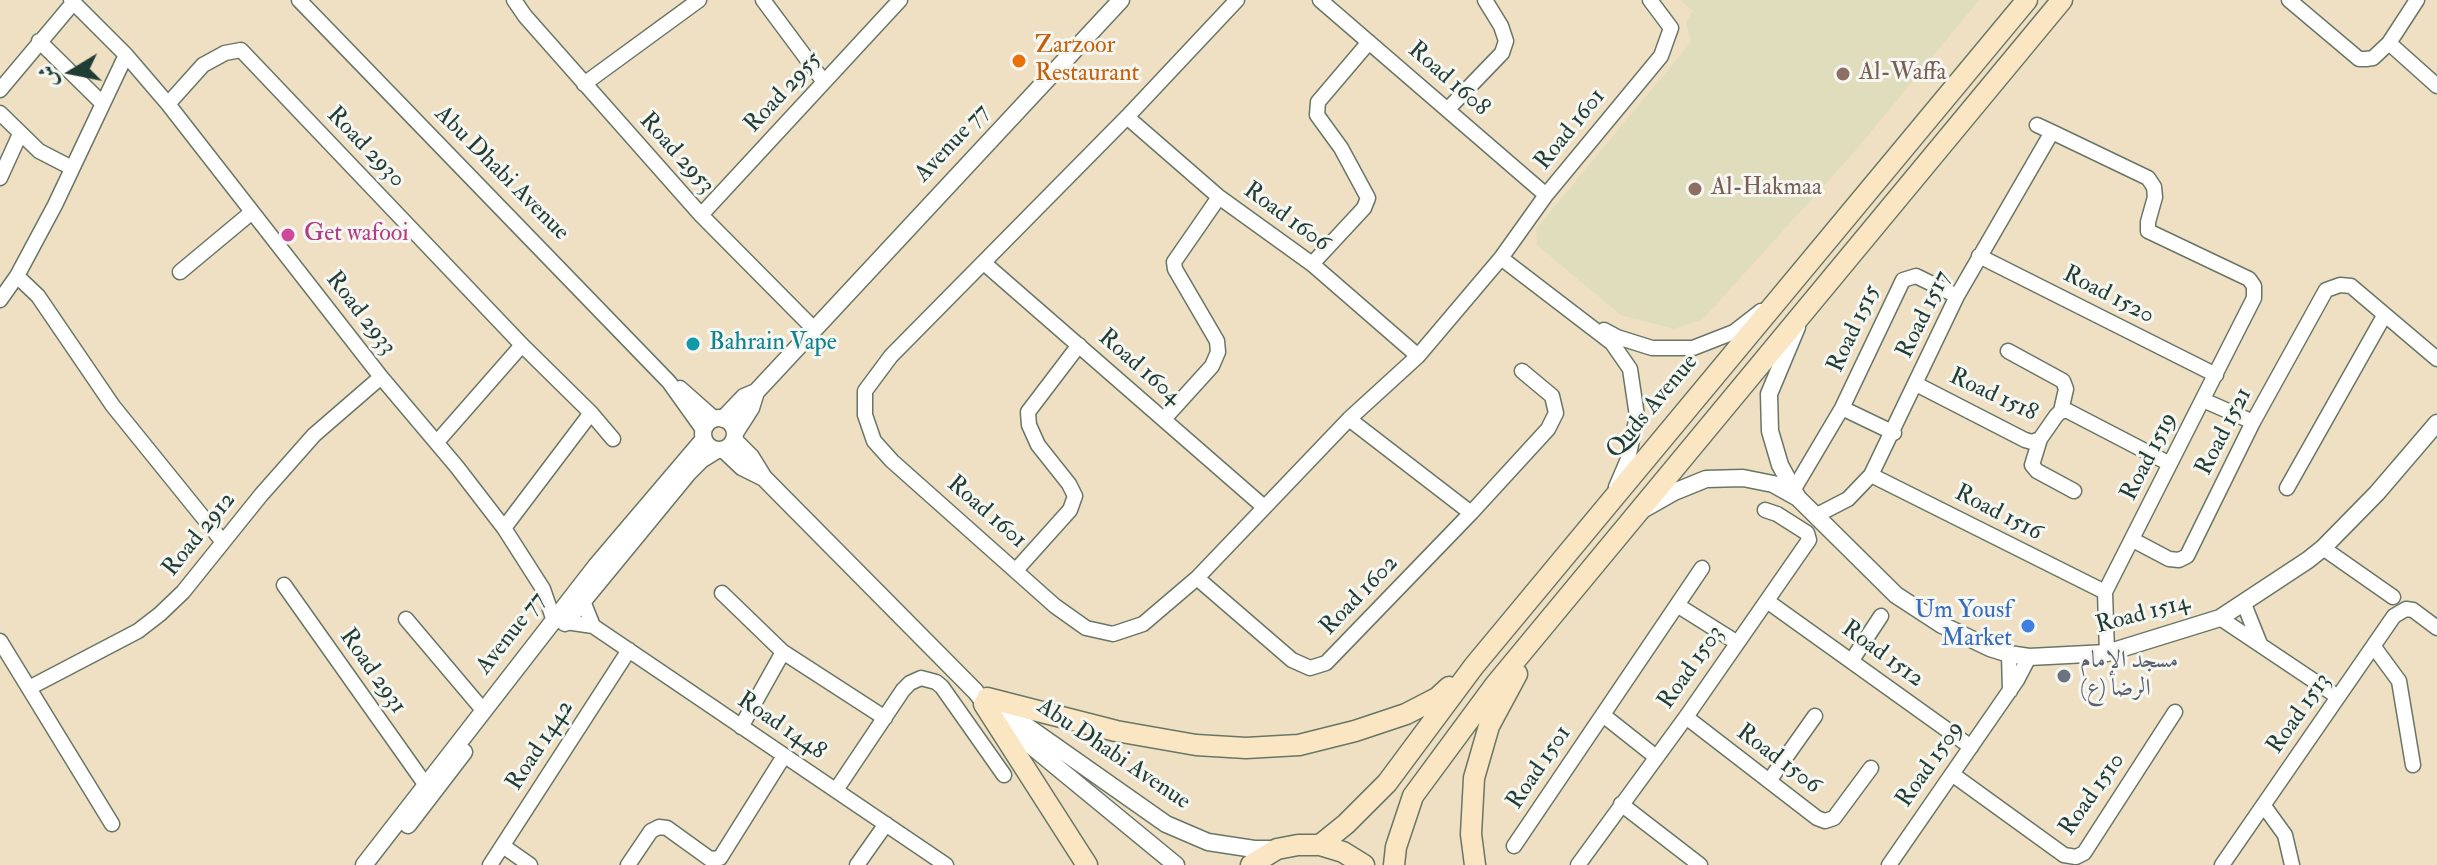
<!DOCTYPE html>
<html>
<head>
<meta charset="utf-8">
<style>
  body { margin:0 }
  #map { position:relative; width:2437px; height:865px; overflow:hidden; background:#efe0c3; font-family:"IM FELL Double Pica",Amiri,serif }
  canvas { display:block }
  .north { position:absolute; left:32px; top:32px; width:80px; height:80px; -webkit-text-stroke:6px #f6f6f2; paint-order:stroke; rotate:260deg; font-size:22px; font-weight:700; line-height:32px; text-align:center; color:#1f3d34 }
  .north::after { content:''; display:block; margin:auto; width:28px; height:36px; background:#1f3d34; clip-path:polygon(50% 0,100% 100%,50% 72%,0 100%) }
</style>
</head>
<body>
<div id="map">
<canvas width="2437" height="865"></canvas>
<div class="north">ش</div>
</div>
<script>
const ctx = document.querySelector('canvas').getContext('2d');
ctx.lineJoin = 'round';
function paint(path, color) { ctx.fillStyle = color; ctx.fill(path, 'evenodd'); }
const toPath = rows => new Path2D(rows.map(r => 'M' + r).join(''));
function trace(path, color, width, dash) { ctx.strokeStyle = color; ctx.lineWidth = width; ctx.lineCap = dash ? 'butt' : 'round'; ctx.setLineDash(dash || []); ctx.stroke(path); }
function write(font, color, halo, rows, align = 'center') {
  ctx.font = font + ' "IM FELL Double Pica",Amiri,serif'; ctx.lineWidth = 6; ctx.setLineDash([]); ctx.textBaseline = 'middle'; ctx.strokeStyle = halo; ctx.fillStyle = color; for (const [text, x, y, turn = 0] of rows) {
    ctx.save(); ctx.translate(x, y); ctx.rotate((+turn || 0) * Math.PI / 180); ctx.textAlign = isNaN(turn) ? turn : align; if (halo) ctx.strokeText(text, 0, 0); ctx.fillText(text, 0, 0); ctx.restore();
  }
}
paint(toPath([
  [1680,0,1979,0,1857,149,1703,319,1674,329,1621,315,1537,245,1536,229,1691,42,1686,23,1692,11,1708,24]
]), '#dfddbb');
const minor = toPath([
  [71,0,126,55,168,104,381,377,457,467,504,528,543,589,554,621],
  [299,0,669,382,704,431],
  [514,0,525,16,701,215,813,328],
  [763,0,824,82],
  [1237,0,1127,117,891,356,865,391,865,415,874,441,892,461,1055,606,1086,628,1113,634,1143,624,1197,578,1349,419,1418,356,1501,258,1546,195,1661,56,1671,28,1650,0],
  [1320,0,1546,195],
  [2289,0,2359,59,2366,59,2373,58,2389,43,2417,0],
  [39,41,102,103],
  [2389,43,2437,86],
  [584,84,699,0],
  [0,90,73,3],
  [168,104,203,65,225,53,241,50,522,345,591,413,613,439],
  [1448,109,1502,53,1506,41,1501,26,1485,0],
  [0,113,39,151,72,168],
  [1127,117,1219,197,1312,264,1418,356],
  [2052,132,2148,178,2154,187,2155,197,2148,222,2148,231,2249,279,2254,286,2254,298,2105,592,2107,653],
  [0,178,20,134],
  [701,215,900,0],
  [1979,256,2216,375],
  [1501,258,1612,343,1630,369,1637,416,1628,459,1616,487],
  [984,263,1264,507],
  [1312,264,1364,208,1368,198,1341,148,1317,115,1318,102,1369,42],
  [180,272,252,212],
  [17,276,38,296,113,406,223,542],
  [0,300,17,276,55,205,126,55],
  [1604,330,1617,337,1652,348,1693,348,1734,332,1761,311],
  [2008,351,2063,381,2066,389,2061,411],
  [1916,384,2025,440,2032,442,2040,439,2056,416,2061,411,2068,411,2170,464],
  [680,388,715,419],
  [2203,400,2253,422],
  [1842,408,1894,433],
  [1164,419,1212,366,1218,352,1217,341,1175,269,1174,262,1219,197],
  [1349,419,1471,513],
  [2040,439,2032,465,2037,471,2074,491],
  [437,442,522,345],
  [1871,475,2105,592],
  [2287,488,2384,316],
  [1794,489,1842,408,1903,280,1916,276,1957,296],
  [1817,515,1848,499,1871,475,1957,296,2052,132,2037,125],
  [504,528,591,413],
  [2133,540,2169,559,2179,560,2187,556,2253,422,2326,290,2340,285,2351,286,2437,359],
  [2323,548,2393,597],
  [1017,569,1070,510,1075,496,1069,484,1038,445,1029,425,1028,412,1079,345],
  [1197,578,1292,660,1310,668,1326,663,1471,513,1548,429,1556,413,1552,396,1522,371],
  [284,585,425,784],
  [722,593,783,652,885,718],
  [1767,601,1971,747],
  [2244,604,2260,644],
  [1677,605,1736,642],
  [2220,618,2338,697],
  [406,619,483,710],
  [566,622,593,626,583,601],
  [593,626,946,865],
  [0,641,112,824],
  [2374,647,2399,681,2413,765],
  [2009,654,2010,691],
  [1852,660,1881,616],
  [29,688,138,631,160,614,183,592,261,495,314,435,381,377],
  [1603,715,1656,757],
  [1686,717,1817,818,1825,821,1834,818,1871,768],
  [741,727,783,652],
  [1952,774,2064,855,2076,857,2084,853,2175,712],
  [1769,781,1815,716],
  [836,790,903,690,910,683,921,678,936,682,942,687,1004,775],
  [1621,804,1700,865],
  [2264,806,2285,835,2292,865],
  [503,846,530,865],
  [1514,846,1702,568],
  [490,865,629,650],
  [628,865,651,831,659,827,667,828,710,859,720,858,784,756],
  [857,865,886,824],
  [1578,865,1686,717,1809,540,1807,533,1777,514,1765,510],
  [1889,865,2017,680,2029,657],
  [2222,865,2394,616,2406,609,2413,610,2437,628]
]);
const tertiary = toPath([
  [1797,327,1769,394,1770,431,1780,465,1798,498],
  '703 434a16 16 0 1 1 32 0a16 16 0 1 1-32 0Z',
  [723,419,744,397,756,392,1121,0],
  [735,433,751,408,756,392],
  [734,440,751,457,764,478,975,691,996,717,1176,865],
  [724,450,742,467,762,477],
  [1644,509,1674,492,1706,479,1743,478,1773,484,1798,498,1896,595,1942,625,1990,648,2009,654,2029,657,2107,653,2220,618,2308,560,2323,548,2377,493,2437,423],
  [565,623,689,472,701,460,717,450],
  [994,703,1166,824,1208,842,1254,849,1277,849],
  [408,825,464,752],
  [364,865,596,566,704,439]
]);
const secondary = toPath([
  [987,698,1116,731,1196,745,1246,748,1299,745,1355,731,1406,714,1437,698,1449,687],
  [984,704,1087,865],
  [1320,845,1346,824,1387,783,1474,666,2027,0],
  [1251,865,1277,849,1298,845,1320,845,1343,852,1364,865],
  [1394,865,1396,847,1413,796,1495,685,2062,0],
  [1475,865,1471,834,1474,778,1489,726,1517,674]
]);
trace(minor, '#687666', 17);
trace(tertiary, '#687666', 19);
trace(secondary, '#687666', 23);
trace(minor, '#fff', 14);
trace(tertiary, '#fff', 16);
trace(secondary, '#fbe6c4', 20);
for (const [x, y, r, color] of [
  [1019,61,8,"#e8710a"],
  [1843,74,8,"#8d6e63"],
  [1695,189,8,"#8d6e63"],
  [288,235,8,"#d1479c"],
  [693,344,8,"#0f9aa8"],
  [2028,626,8,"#3f7fe0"],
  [2064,676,8,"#6b7280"]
]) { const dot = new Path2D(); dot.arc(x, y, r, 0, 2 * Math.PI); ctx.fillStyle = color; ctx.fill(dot); trace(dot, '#f6f6f2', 3); }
write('24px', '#c56008', '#f6f6f2', [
  ["Zarzoor",1035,47],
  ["Restaurant",1035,75]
], 'left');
write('24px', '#785e54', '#f6f6f2', [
  ["Al-Waffa",1859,74],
  ["Al-Hakmaa",1711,189]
], 'left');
write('24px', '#1f3d34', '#f6f6f2', [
  ["Road 1608",1448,80,41],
  ["Road 2955",784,93,-47],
  ["Road 1601",1571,130,-51],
  ["Avenue 77",953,144,-47],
  ["Road 2930",365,148,46],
  ["Road 2953",676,154,48],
  ["Abu Dhabi Avenue",501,174,45],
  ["Road 1606",1286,218,36],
  ["Road 1520",2108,296,27],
  ["Road 2933",360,314,52],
  ["Road 1517",1925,315,-64],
  ["Road 1515",1855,329,-65],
  ["Road 1604",1139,368,41],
  ["Road 1518",1993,396,25],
  ["Quds Avenue",1653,407,-50],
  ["Road 1521",2225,432,-63],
  ["Road 1519",2150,457,-63],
  ["Road 1601",986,513,41],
  ["Road 1516",1998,514,27],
  ["Road 2912",200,535,-51],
  ["Road 1602",1360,596,-46],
  ["Road 1514",2143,615,-15],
  ["Avenue 77",512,634,-52],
  ["Road 1512",1882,655,36],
  ["Road 1503",1692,668,-55],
  ["Road 2931",372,672,55],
  ["Road 1513",2300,714,-55],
  ["Road 1448",781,727,34],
  ["Road 1442",541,746,-57],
  ["Abu Dhabi Avenue",1113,755,34],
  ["Road 1506",1778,760,37],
  ["Road 1509",1931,765,-55],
  ["Road 1501",1540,768,-56],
  ["Road 1510",2093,795,-55]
]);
write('24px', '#b23c85', '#f6f6f2', [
  ["Get wafooi",304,235]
], 'left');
write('24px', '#0d838f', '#f6f6f2', [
  ["Bahrain Vape",709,344]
], 'left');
write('24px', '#366cbe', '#f6f6f2', [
  ["Um Yousf",2012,612],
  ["Market",2012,640]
], 'right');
write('24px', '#5b616d', '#f6f6f2', [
  ["مسجد الإمام",2080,662],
  ["الرضا (ع)",2080,690]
], 'left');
</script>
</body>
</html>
